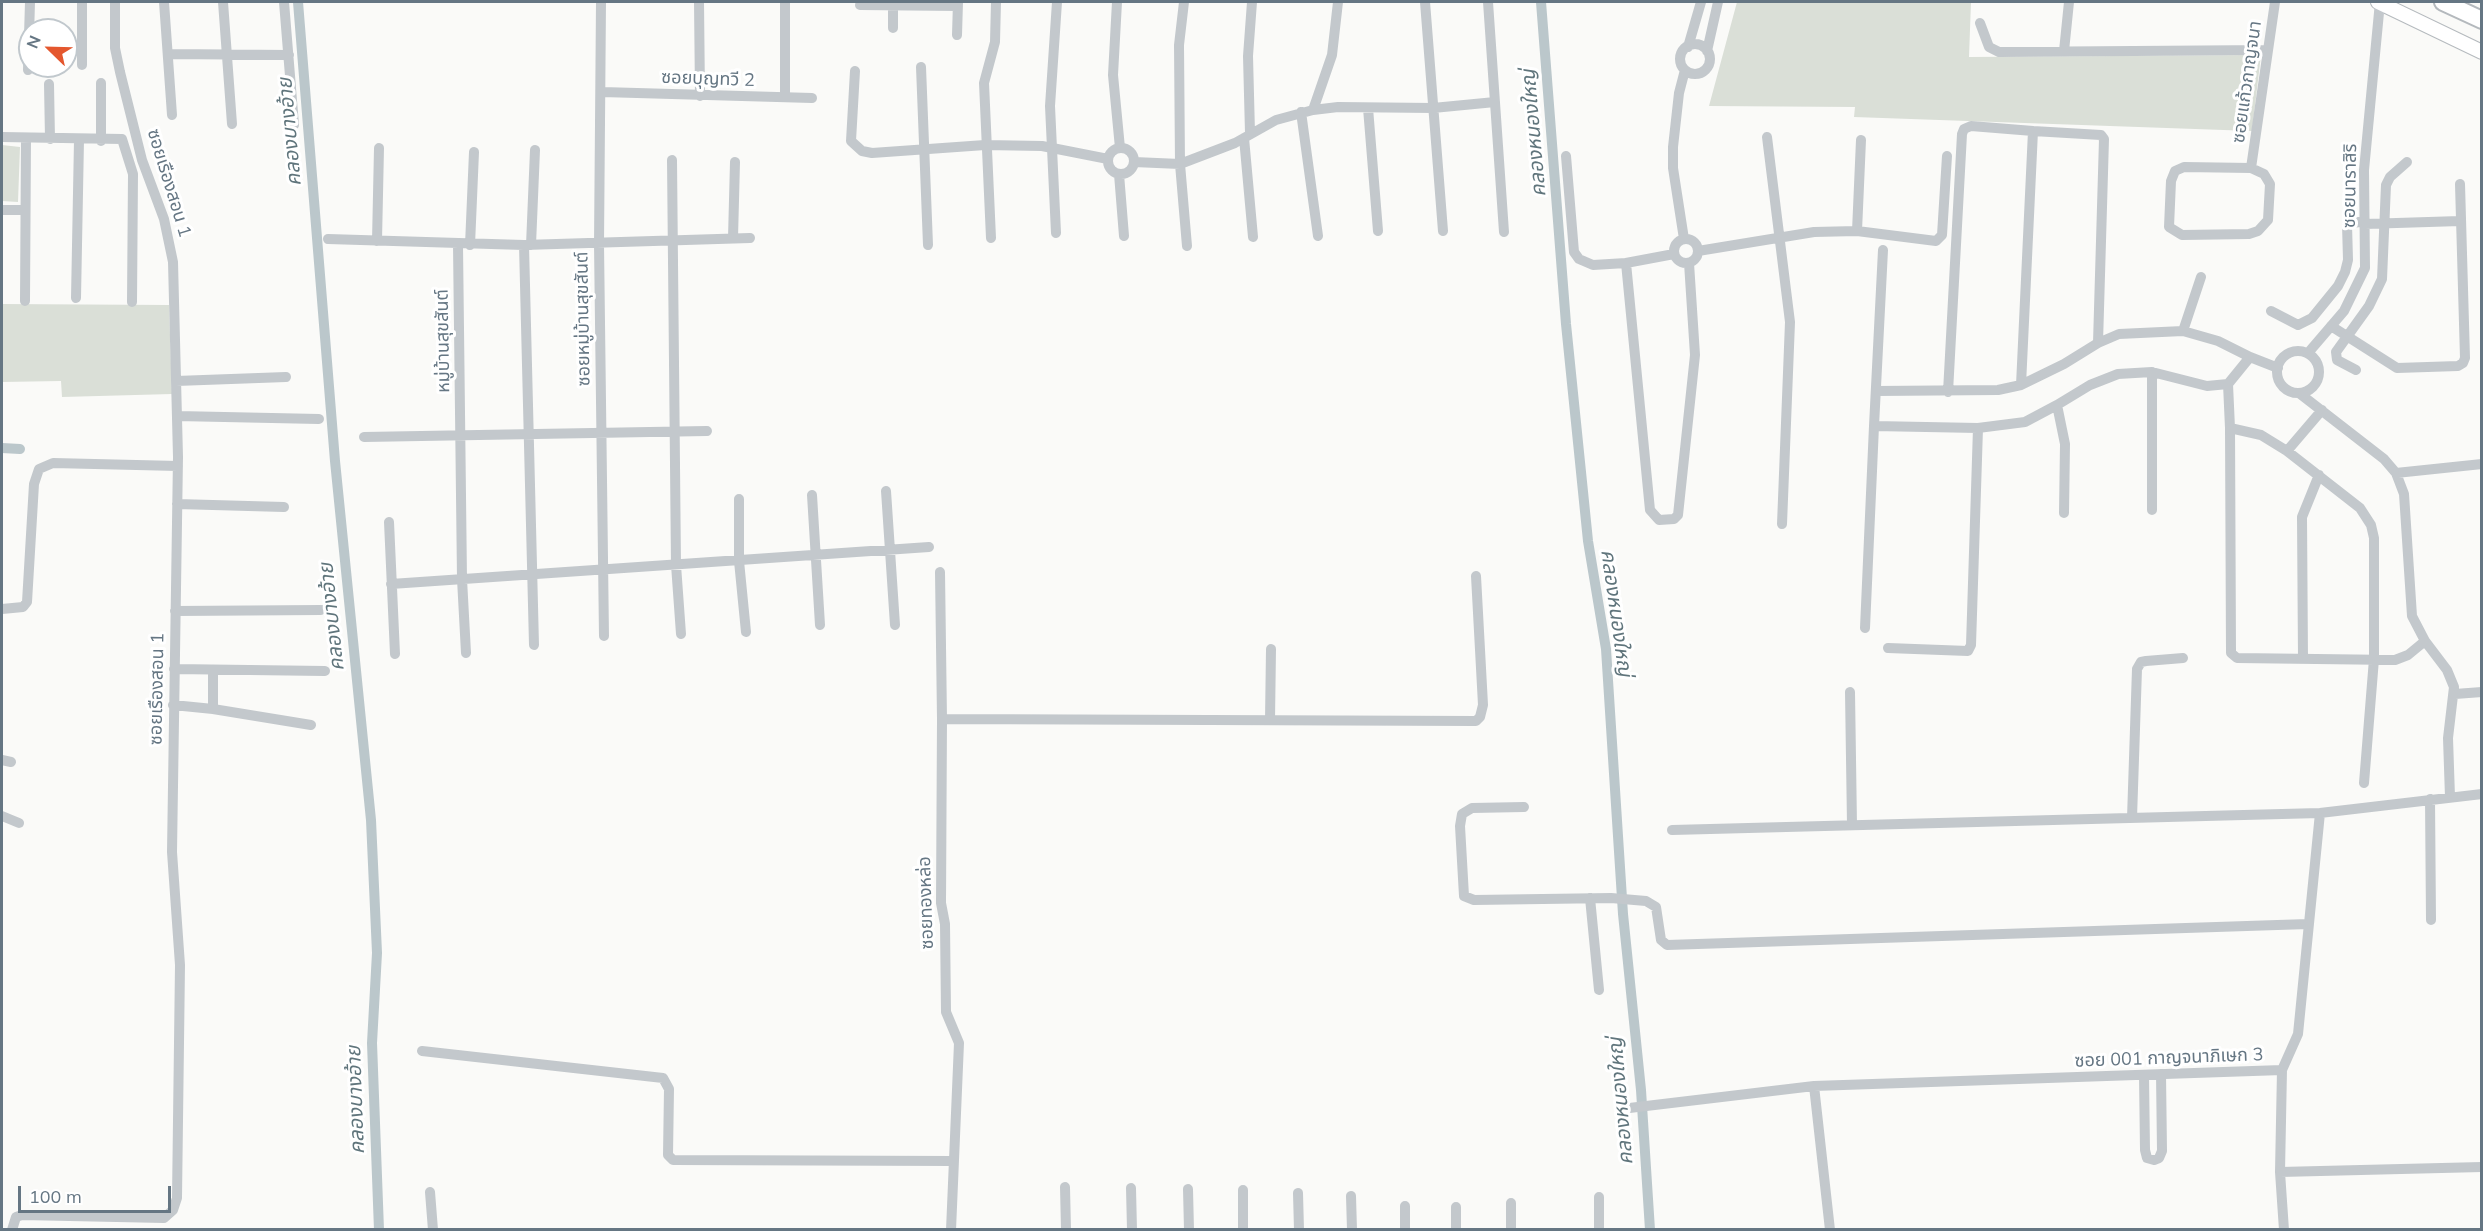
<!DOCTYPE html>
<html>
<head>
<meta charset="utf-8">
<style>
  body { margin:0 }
  #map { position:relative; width:2483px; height:1231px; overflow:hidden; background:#fafaf8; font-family:Mulish,sans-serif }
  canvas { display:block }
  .frame { position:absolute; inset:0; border:3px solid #657683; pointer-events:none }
  .north { position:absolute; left:18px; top:18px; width:60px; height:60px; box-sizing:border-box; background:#fff; border:2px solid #c1c8cd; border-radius:50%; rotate:293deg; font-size:16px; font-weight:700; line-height:24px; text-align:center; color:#657683 }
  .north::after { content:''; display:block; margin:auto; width:21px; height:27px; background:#e4572e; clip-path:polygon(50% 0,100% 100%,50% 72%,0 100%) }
  .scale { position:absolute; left:18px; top:1186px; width:153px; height:27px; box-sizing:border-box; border:3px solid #657683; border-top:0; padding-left:8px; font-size:18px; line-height:21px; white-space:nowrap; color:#657683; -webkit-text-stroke:4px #fff; paint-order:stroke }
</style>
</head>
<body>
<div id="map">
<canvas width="2483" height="1231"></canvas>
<div class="frame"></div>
<div class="north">N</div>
<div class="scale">100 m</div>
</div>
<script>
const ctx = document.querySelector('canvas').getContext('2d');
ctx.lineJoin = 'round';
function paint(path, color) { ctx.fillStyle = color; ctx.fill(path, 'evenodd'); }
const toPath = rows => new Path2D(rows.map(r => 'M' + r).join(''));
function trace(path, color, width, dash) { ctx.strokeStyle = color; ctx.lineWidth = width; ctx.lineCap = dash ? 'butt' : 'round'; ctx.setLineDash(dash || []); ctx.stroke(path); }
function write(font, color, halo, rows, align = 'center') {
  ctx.font = font + ' Mulish,"Noto Sans Thai",sans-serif'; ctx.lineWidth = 6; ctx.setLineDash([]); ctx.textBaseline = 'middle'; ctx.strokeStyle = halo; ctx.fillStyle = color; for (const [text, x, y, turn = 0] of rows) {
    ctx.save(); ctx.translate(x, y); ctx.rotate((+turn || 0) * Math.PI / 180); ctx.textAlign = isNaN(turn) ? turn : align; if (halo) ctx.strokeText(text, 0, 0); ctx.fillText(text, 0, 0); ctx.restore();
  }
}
paint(toPath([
  [1737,2,1971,2,1969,57,2261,55,2252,131,1854,117,1855,107,1709,106],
  [2,145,20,147,18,202,2,201],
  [2,304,169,305,172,394,62,397,61,381,2,382]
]), '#dadfd7');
trace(toPath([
  [298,2,335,461,371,820,377,953,372,1043,379,1230],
  [1541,2,1566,324,1588,541,1606,649,1623,914,1641,1090,1650,1230],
  [2,448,20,449]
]), '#bbc7cb', 10);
const major = toPath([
  [2378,2,2482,52]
]);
const highway = toPath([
  [2443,2,2482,20]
]);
trace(major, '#b5babe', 16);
trace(highway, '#b4b9bd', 20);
trace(toPath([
  [82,2,82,65],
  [164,2,172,115],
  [223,2,232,124],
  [284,2,294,125],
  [601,2,599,244,604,636],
  [699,2,700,96],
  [785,2,785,97],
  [893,2,893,28],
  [1117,2,1113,75,1120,148],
  [1184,2,1179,45,1180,164,1187,246],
  [1425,2,1443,231],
  [1488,2,1504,232],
  [860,5,958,6],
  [1980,23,1989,47,1999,52,2268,50],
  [957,35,958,2],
  '1680 59a15 15 0 1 1 30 0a15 15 0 1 1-30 0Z',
  [1688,47,1701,2],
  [1707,51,1718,2],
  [2064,51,2069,2],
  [168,54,289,55],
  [921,67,928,245],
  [28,70,30,2],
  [855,71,851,141,862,151,872,153,985,145,1042,146,1108,159],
  [49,84,50,139],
  [602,92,812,98],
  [1368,108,1378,231],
  [1313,110,1338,107,1433,108,1495,102],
  [1301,112,1318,236],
  [1250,133,1248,56,1252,2],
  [2,137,122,139,133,174,132,302],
  [1767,137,1790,322,1782,524],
  [1244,138,1253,237],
  [101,141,101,83],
  '1108 161a13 13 0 1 1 26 0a13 13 0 1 1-26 0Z',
  [1566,156,1574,252,1579,259,1593,265,1626,263],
  [672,160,676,565,681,634],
  [1134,162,1180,164,1235,143,1276,120,1313,110,1332,55,1338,2],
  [2251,168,2264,174,2270,184,2268,220,2258,231,2249,234,2182,235,2169,227,2171,181,2175,171,2184,167,2251,168,2275,2],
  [1119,174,1124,236],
  [2,210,25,210],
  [2365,224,2460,221],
  [1857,231,1861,140],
  [1056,233,1050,106,1057,2],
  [733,238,735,162],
  [991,238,984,83,995,42,996,2],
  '1674 251a12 12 0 1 1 24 0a12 12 0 1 1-24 0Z',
  [328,239,524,245,750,238],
  [1684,239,1673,168,1673,147,1679,93,1685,70],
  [377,241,379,148],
  [458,245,462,579,466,653],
  [470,245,474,152],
  [524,245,534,645],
  [531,245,535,150],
  [1698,251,1814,232,1857,231,1936,241,1942,235,1947,156],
  [1674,254,1626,263,1650,510,1659,520,1674,519,1678,515,1695,355,1689,263],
  [76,298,79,140],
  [25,301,26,138],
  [2271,311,2298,325,2312,318,2338,286,2345,272,2348,260,2347,224,2365,221],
  [2331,326,2397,368,2458,366,2463,363,2465,358,2460,184],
  [2183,331,2201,277],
  '2277 372a21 21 0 1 1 42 0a21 21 0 1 1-42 0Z',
  [2308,353,2344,311,2365,268,2364,170,2380,2],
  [2278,368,2250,357,2228,384,2230,428,2231,653,2237,658,2395,660,2408,655,2425,641],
  [2356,370,2337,360,2336,352,2369,306,2382,279,2386,185,2390,177,2407,162],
  [176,381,286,377],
  [2021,385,2064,364,2098,343],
  [1876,391,1998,390,2021,385,2033,131,2101,135,2104,139,2098,343,2119,334,2183,331,2218,341,2250,357],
  [1948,392,1962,134,1964,129,1971,126,2033,131],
  [2299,393,2384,459,2396,473,2404,494,2412,616,2425,641,2447,670,2454,687,2448,738,2450,797],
  [177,416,319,419],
  [1874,426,1883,250],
  [2230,428,2261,435,2287,451,2360,508,2371,525,2374,538,2374,659,2364,783],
  [364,437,707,431],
  [2287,451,2322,410],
  [2396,473,2482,464],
  [886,491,895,625],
  [812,495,820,625],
  [739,499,739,561,746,632],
  [177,504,284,507],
  [2152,510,2152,372],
  [2064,513,2065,444,2057,405,2090,385,2118,374,2152,372,2207,386,2228,384],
  [389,522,395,654],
  [940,572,942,719,941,903,945,924,946,1012,959,1043,951,1230],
  [391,584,929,547],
  [2,609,23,607,27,602,34,484,39,469,53,463,178,466],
  [175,611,321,610],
  [1865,628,1874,426,1978,428],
  [1888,648,1968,651,1971,645,1978,428,2025,422,2057,405],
  [2303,659,2302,517,2319,475],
  [174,669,325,671],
  [213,670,213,709],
  [1850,692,1852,825],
  [2455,694,2482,692],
  [173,705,213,709,311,725],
  [942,719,1476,721,1480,717,1483,705,1476,576],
  [1270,720,1271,649],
  [2,760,11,762],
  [2430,799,2431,920],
  [1524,807,1472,808,1462,814,1460,826,1464,896,1474,900,1611,898,1646,901,1656,907,1661,940,1667,945,2308,924],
  [2,816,19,823],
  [2132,818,2137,669,2141,662,2146,661,2183,658],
  [1672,830,2320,813,2482,794],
  [1590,898,1599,990],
  [422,1051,663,1078,669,1089,668,1155,673,1160,953,1161],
  [2282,1070,2298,1034,2320,813],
  [2282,1070,2280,1172,2284,1230],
  [2144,1075,2145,1150,2147,1158,2154,1160,2159,1158,2162,1151,2161,1074],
  [1814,1086,1830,1230],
  [1621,1109,1814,1086,2282,1070],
  [2280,1172,2482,1167],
  [1065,1187,1066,1230],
  [1131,1188,1132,1230],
  [1188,1189,1189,1230],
  [1243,1190,1243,1230],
  [430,1192,433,1230],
  [1298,1193,1299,1230],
  [1351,1196,1352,1230],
  [1599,1197,1599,1230],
  [1511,1203,1511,1230],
  [1405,1206,1405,1230],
  [1456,1207,1456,1230],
  [12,1230,16,1217,22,1215,164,1218,173,1210,177,1198,180,965,172,852,178,457,173,262,164,219,142,160,120,72,115,48,115,2]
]), '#c3c8cc', 10);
trace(major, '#fff', 14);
trace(highway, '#fff', 16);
write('18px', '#657683', '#fff', [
  ["ซอยบุญทวี 2",708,79,2],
  ["ซอยแก้วกาญจนา",2247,82,-82],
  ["ซอยเรืองสอน 1",169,183,73],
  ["ซอยนาราสิริ",2350,186,-89],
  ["ซอยหมู่บ้านสุขสันต์",583,319,-91],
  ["หมู่บ้านสุขสันต์",443,341,-91],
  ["ซอยเรืองสอน 1",157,689,-89],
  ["ซอยทองหล่อ",926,903,-92],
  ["ซอย 001 กาญจนาภิเษก 3",2169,1058,-2]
]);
write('italic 20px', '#60757c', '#fff', [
  ["คลองบางอ้าย",290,132,-95],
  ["คลองหนองใหญ่",1534,133,-95],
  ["คลองหนองใหญ่",1616,613,82],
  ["คลองบางอ้าย",332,617,-96],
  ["คลองบางอ้าย",356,1100,-92],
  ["คลองหนองใหญ่",1621,1101,-95]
]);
</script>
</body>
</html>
